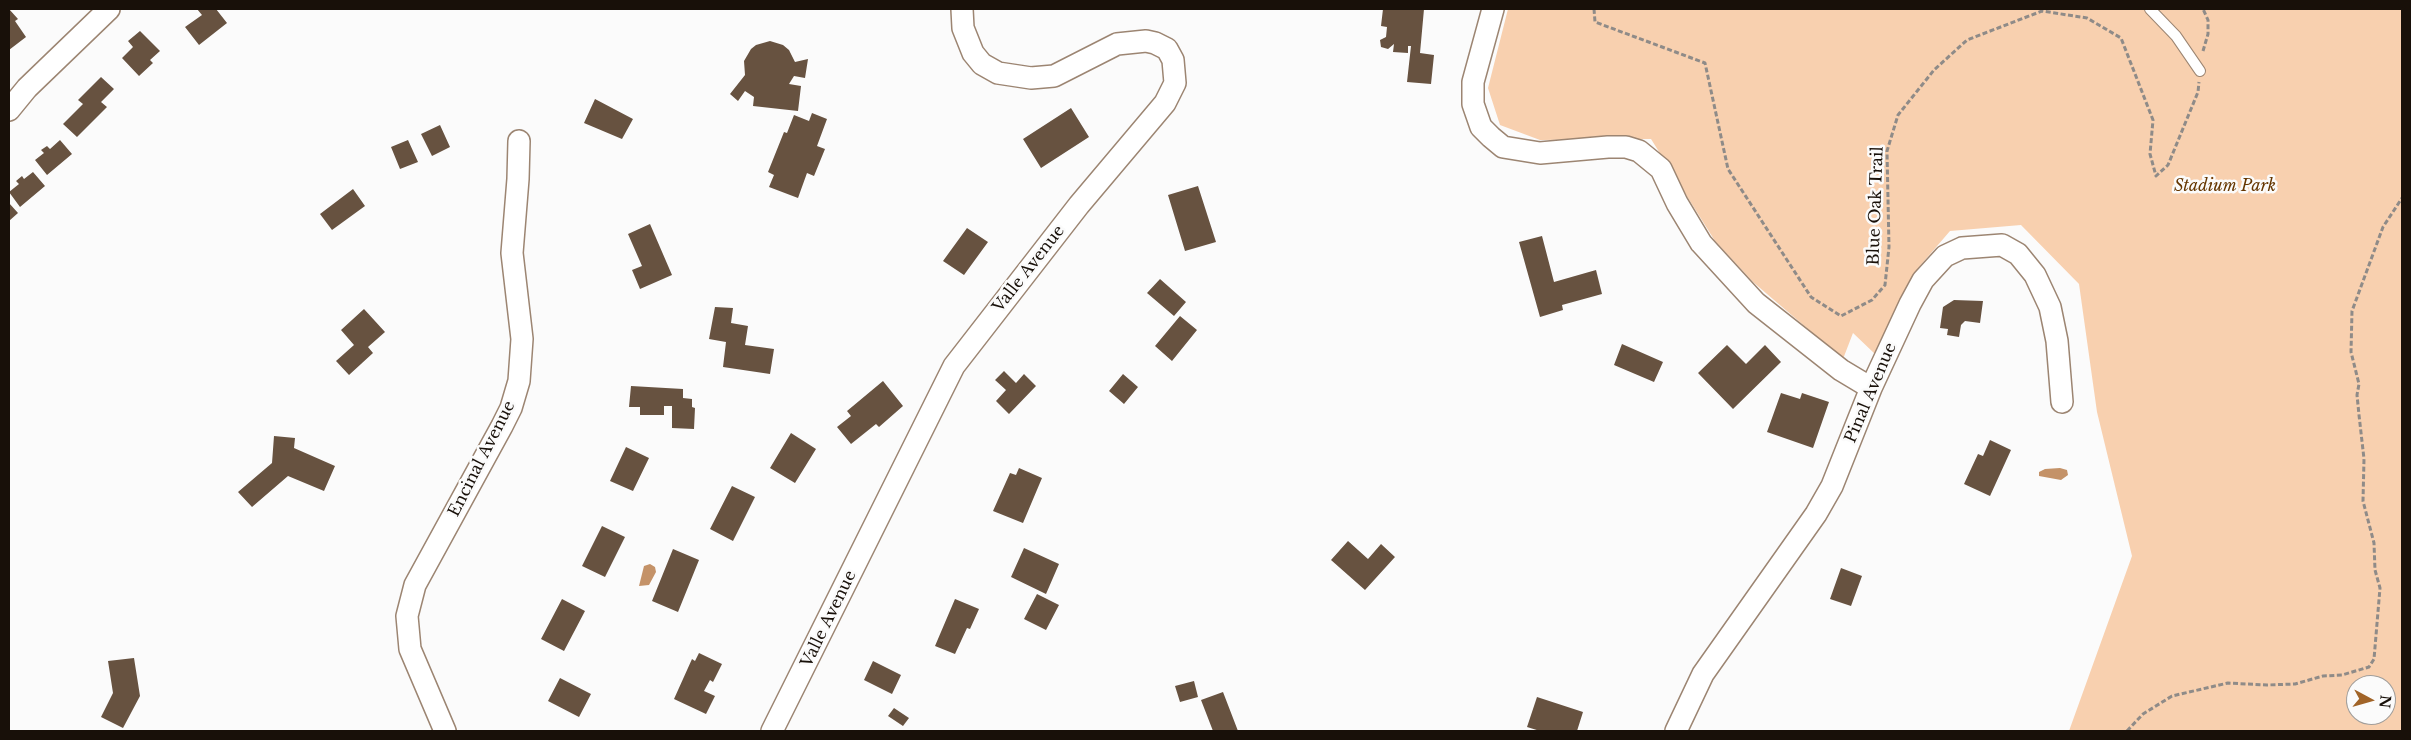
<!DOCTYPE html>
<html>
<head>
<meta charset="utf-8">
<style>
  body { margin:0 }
  #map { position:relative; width:2411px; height:740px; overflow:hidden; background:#fbfbfb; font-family:"Libre Baskerville",serif }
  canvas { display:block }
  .frame { position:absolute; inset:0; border:10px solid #181009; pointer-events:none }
  .north { position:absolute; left:2346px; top:675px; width:50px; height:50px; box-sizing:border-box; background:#fbfbfb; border:1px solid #a09d9a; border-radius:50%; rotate:96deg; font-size:14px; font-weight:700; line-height:20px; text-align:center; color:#181009 }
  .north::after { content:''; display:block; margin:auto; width:18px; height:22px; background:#a16428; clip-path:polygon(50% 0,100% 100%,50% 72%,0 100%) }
</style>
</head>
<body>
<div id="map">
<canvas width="2411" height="740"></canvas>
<div class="frame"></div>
<div class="north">N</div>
</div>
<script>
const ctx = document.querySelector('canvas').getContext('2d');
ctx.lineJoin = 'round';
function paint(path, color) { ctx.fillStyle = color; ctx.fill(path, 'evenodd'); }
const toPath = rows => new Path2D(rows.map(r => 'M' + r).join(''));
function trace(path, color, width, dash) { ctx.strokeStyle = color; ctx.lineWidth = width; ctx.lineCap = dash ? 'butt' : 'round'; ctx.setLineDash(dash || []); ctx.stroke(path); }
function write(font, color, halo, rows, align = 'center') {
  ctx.font = font + ' "Libre Baskerville",serif'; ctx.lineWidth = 5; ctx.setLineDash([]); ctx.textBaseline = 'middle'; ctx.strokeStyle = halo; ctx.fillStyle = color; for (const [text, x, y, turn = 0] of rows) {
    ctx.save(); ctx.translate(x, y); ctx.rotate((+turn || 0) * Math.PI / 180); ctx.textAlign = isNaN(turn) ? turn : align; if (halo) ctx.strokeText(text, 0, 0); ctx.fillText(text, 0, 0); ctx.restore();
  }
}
paint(toPath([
  [1508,9,2402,9,2402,731,2069,731,2132,556,2097,412,2079,284,2021,225,1950,231,1919,267,1875,354,1853,333,1843,359,1753,282,1715,241,1651,139,1540,140,1500,125,1488,88],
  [2356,685,2386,685,2386,715,2356,715]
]), '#f8d0af');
paint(toPath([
  [2060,468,2067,470,2068,475,2061,480,2039,476,2039,472,2045,469],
  [650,564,655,567,656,572,649,585,639,586,644,566]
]), '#c49268');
paint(toPath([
  [9,9,18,19,15,21,26,37,9,50],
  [197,9,216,9,227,23,199,45,185,27,202,15],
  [1383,9,1424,9,1420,53,1434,55,1431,84,1407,82,1411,46,1408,46,1408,53,1393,52,1394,44,1388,49,1381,47,1380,40,1386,37,1387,27,1381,26],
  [140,31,160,51,150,60,153,63,139,76,122,58,133,47,128,41],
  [770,41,783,45,789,50,795,62,808,59,805,78,794,76,789,84,801,86,798,111,753,106,754,97,745,91,738,101,730,94,745,75,744,61,751,49,756,45],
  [101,77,114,89,101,102,107,107,77,137,63,124,83,104,78,100],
  [595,99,633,119,622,139,584,123],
  [1071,108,1089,137,1041,168,1023,139],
  [812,113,827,119,817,146,825,149,814,176,807,173,798,198,769,187,774,175,768,172,784,132,787,133,794,115,809,121],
  [440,125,450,147,432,156,421,134],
  [60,140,72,154,47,175,35,160,44,153,41,150,47,146,50,149],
  [408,140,418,162,400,169,391,147],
  [33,172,45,186,20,207,9,192,19,184,16,181,22,176,24,179],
  [1198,186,1216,242,1185,251,1168,195],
  [353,189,365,206,332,230,320,214],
  [9,203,18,213,9,221],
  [650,224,672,275,640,289,632,270,642,266,628,234],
  [967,228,988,242,964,275,943,261],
  [1542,236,1554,282,1596,270,1602,294,1562,305,1563,310,1540,317,1519,242],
  [1160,279,1186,302,1174,316,1147,293],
  [1954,300,1983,301,1980,323,1965,321,1961,325,1959,337,1947,335,1948,329,1940,328,1943,307],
  [715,307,733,308,731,323,748,326,745,345,774,349,770,374,723,367,726,342,709,339],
  [364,309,385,332,368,347,373,353,349,375,336,361,354,345,341,330],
  [1180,316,1197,330,1172,361,1155,346],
  [1622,344,1663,362,1654,382,1614,365],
  [1727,345,1746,364,1765,345,1781,362,1733,409,1698,373],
  [1004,371,1016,383,1024,374,1036,386,1009,414,996,401,1006,390,995,380],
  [1123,374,1138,387,1124,404,1109,391],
  [883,381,903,406,879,427,876,424,851,444,837,427,851,416,847,411],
  [631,386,683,389,683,398,692,399,692,407,695,408,694,429,672,428,672,406,664,406,664,415,640,415,640,407,629,407],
  [1781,393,1800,399,1802,393,1829,402,1813,448,1767,432],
  [791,433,816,449,795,483,770,468],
  [274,436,295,438,294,448,335,466,324,491,288,476,252,507,238,492,272,463],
  [1990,440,2011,450,1990,496,1964,484,1978,454,1983,456],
  [626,447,649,458,633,491,610,481],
  [1019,468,1042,478,1023,523,993,511,1010,473,1016,475],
  [732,486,755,497,733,541,710,529],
  [602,526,625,537,605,577,582,566],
  [1348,541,1368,559,1381,544,1395,557,1365,590,1331,560],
  [1024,548,1059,564,1046,594,1011,577],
  [673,549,699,560,678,612,652,601],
  [1841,568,1862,576,1851,606,1830,599],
  [1037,594,1059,605,1046,630,1024,619],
  [562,599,585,611,564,651,541,639],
  [955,599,979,609,970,629,967,628,955,654,935,646],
  [699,653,722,664,713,682,710,680,704,691,715,696,706,714,674,699,692,659,695,661],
  [134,658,140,696,123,728,101,717,113,693,108,661],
  [873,661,901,675,892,694,864,680],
  [560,678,591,694,579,717,548,701],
  [1194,681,1198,697,1180,702,1175,686],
  [1223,692,1238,731,1213,731,1201,700],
  [1537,697,1583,712,1577,731,1540,731,1527,727],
  [894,708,909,718,903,726,888,716]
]), '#675240');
const service = toPath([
  [2150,9,2176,36,2200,71]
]);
const minor = toPath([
  [1493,9,1473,82,1473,104,1481,127,1491,137,1503,147,1540,153,1608,147,1626,147,1639,151,1661,169,1677,203,1701,243,1756,303,1841,370,1871,388],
  [9,110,27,88,109,9],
  [445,731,410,649,407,616,415,585,502,426,511,408,519,381,522,339,512,253,518,179,519,141],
  [772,731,954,366,1079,205,1165,103,1175,83,1173,60,1167,49,1155,43,1146,41,1117,44,1054,76,1031,78,998,73,982,64,973,53,963,28,962,9],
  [1676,731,1703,674,1816,514,1832,486,1871,388,1910,304,1923,280,1945,256,1962,248,2002,245,2018,254,2035,275,2050,307,2057,341,2062,402]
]);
trace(service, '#9c8572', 12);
trace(minor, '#9c8572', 24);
trace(toPath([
  [1594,9,1595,22,1705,63,1728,169,1811,297,1841,316,1872,300,1885,285,1889,247,1887,151,1898,115,1934,70,1967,40,2042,11,2087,18,2121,38,2153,120,2150,154,2156,176,2168,165,2198,92,2199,82],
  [2203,51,2208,34,2208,20,2203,9],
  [2127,731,2143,714,2172,696,2228,683,2267,685,2295,684,2323,676,2342,675,2369,667,2374,659,2380,588,2375,570,2374,543,2363,501,2364,459,2359,415,2357,395,2359,384,2351,352,2352,311,2383,227,2402,198]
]), '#8f8b88', 3, [5, 2.5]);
trace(service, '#fff', 10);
trace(minor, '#fff', 21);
write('italic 16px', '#653600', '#fbfbfb', [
  ["Stadium Park",2225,186]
]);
write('16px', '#181009', '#fbfbfb', [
  ["Blue Oak Trail",1876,206,-88],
  ["Valle Avenue",1029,269,-52],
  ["Pinal Avenue",1871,393,-67],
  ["Encinal Avenue",482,459,-63],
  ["Valle Avenue",829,619,-64]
]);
</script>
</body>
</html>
